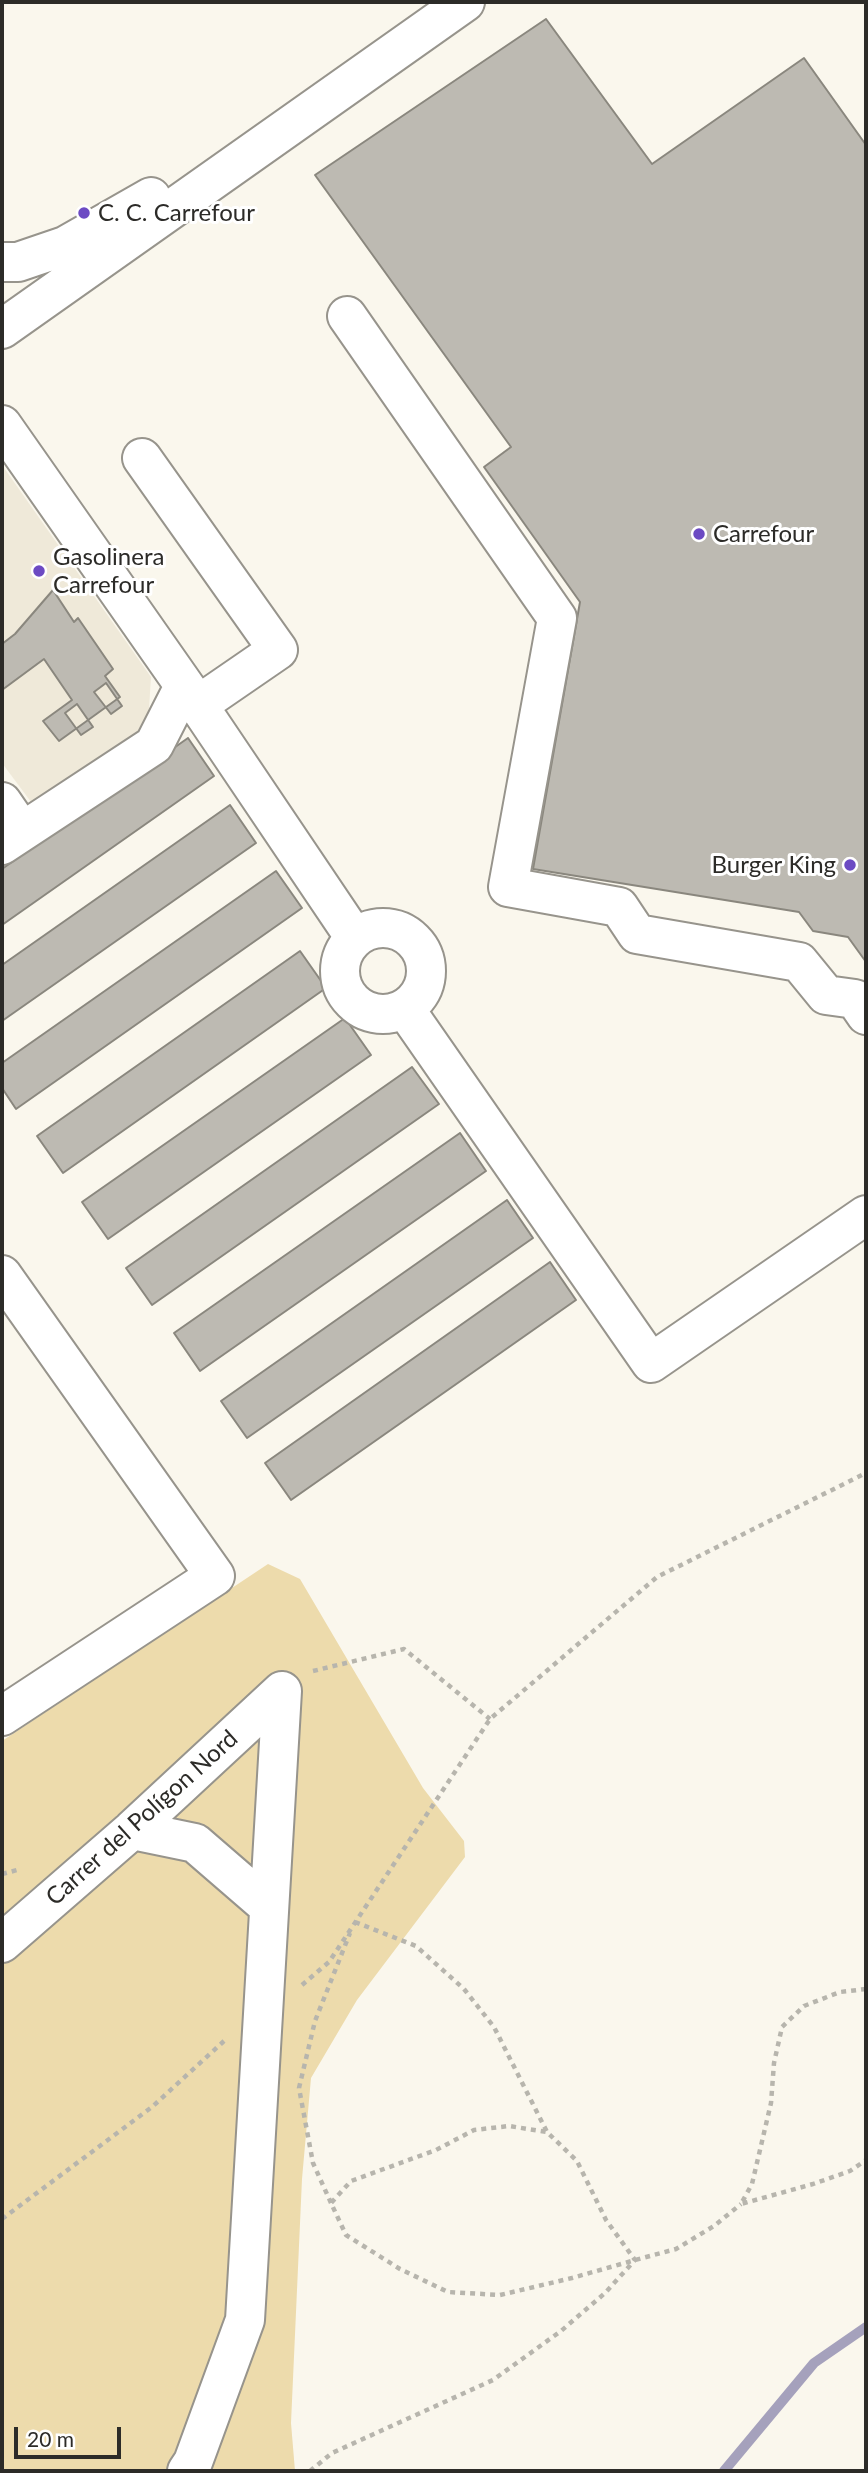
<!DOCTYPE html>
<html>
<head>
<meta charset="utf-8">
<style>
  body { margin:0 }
  #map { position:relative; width:868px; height:2473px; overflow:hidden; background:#faf7ed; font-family:Lato,sans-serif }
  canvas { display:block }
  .frame { position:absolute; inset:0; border:4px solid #2c2b28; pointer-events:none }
  .scale { position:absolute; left:14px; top:2427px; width:107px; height:32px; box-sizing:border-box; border:4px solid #2c2b28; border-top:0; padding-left:9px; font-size:21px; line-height:24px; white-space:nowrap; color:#2c2b28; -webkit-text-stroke:5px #fff; paint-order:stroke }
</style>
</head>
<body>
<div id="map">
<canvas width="868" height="2473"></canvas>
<div class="frame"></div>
<div class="scale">20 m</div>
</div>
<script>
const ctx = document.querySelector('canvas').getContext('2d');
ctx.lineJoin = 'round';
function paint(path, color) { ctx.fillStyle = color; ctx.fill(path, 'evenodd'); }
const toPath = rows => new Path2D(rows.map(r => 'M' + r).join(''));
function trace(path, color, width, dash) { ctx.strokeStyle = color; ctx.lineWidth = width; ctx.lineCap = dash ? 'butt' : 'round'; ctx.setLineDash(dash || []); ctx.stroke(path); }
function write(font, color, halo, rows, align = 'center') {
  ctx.font = font + ' Lato,sans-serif'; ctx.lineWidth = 6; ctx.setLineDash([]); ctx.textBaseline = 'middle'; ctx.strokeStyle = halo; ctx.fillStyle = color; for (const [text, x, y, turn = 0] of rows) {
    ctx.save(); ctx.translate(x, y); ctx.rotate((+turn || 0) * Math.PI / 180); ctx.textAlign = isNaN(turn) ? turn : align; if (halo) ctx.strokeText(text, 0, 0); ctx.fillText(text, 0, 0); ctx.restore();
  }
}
paint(toPath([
  [2,465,151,677,149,709,138,745,40,814,2,763]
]), '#efe9d9');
paint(toPath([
  [268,1564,300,1579,423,1788,464,1841,465,1857,357,2000,311,2078,302,2179,291,2423,295,2471,2,2471,2,1741]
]), '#eddbac');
trace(toPath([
  [724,2471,814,2363,866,2327]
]), '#a5a1bc', 10);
const building = toPath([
  [546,19,652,164,804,58,866,145,866,962,848,937,813,931,799,912,533,869,580,602,484,467,511,447,315,175,546,19],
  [53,590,74,622,78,618,113,669,105,676,120,697,59,741,43,721,72,700,44,659,2,690,2,644,15,634,53,590],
  [106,683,122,706,111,714,94,692,106,683],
  [77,704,93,727,81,735,65,713,77,704],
  [188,738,214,776,2,925,2,869,188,738],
  [230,805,256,843,2,1021,2,965,230,805],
  [276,871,302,908,16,1109,2,1088,2,1063,276,871],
  [300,951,326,988,63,1173,37,1136,300,951],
  [345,1018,371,1055,108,1239,82,1202,345,1018],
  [412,1067,439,1104,152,1305,126,1268,412,1067],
  [460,1133,486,1171,200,1371,174,1333,460,1133],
  [507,1200,533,1238,247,1438,221,1401,507,1200],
  [550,1262,576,1300,291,1500,265,1463,550,1262]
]);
paint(building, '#bdbab2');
trace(building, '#8a877e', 2);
const minor = toPath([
  [2,262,18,262,65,246,151,197],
  [347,316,557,618,508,887,619,907,637,934,799,962,826,995,855,999,866,1015],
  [2,329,465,2],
  [2,425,198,705,355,938],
  [142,458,278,650,198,705],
  [2,802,22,831],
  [2,845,154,745,184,686],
  '340 971a43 43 0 1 1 86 0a43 43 0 1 1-86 0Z',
  [405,1009,651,1363,866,1215],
  [2,1275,215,1576,2,1716],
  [132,1830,195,1843,269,1907],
  [2,1943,132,1830,282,1691],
  [187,2471,193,2462,245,2320,282,1691]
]);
trace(minor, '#97948c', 42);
trace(toPath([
  [313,1671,404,1649,490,1719],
  [2,1874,21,1869],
  [355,1922,416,1946,464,1989,494,2027,547,2132],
  [302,1985,329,1962,490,1719,657,1577,866,1473],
  [866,1989,840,1992,804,2006,782,2027,774,2063,771,2103,752,2184,741,2204,813,2184,850,2171,866,2160],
  [331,2203,313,2163,299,2088,315,2021,350,1933],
  [2,2219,152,2107,224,2041],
  [310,2471,332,2453,493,2380,561,2331,605,2293,635,2260,606,2220,577,2161,547,2132,509,2126,474,2130,436,2150,351,2181,331,2203,346,2235,400,2269,448,2292,500,2295,572,2278,635,2260,676,2249,714,2226,741,2204]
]), '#b7b5ad', 4.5, [5, 5]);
trace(minor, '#fff', 38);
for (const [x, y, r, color] of [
  [84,213,7,"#6c4ac3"],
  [699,534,7,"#6c4ac3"],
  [39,571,7,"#6c4ac3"],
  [850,865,7,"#6c4ac3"]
]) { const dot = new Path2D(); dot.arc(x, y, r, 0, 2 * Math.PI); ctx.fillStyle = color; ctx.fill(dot); trace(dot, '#fff', 2.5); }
write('24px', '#2c2b28', '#fff', [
  ["C. C. Carrefour",98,213],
  ["Carrefour",713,534],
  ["Gasolinera",53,557],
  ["Carrefour",53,585],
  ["Burger King",836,865,"right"]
], 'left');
write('24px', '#2c2b28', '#fff', [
  ["Carrer del Polígon Nord",142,1818,-42]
]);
</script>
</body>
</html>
